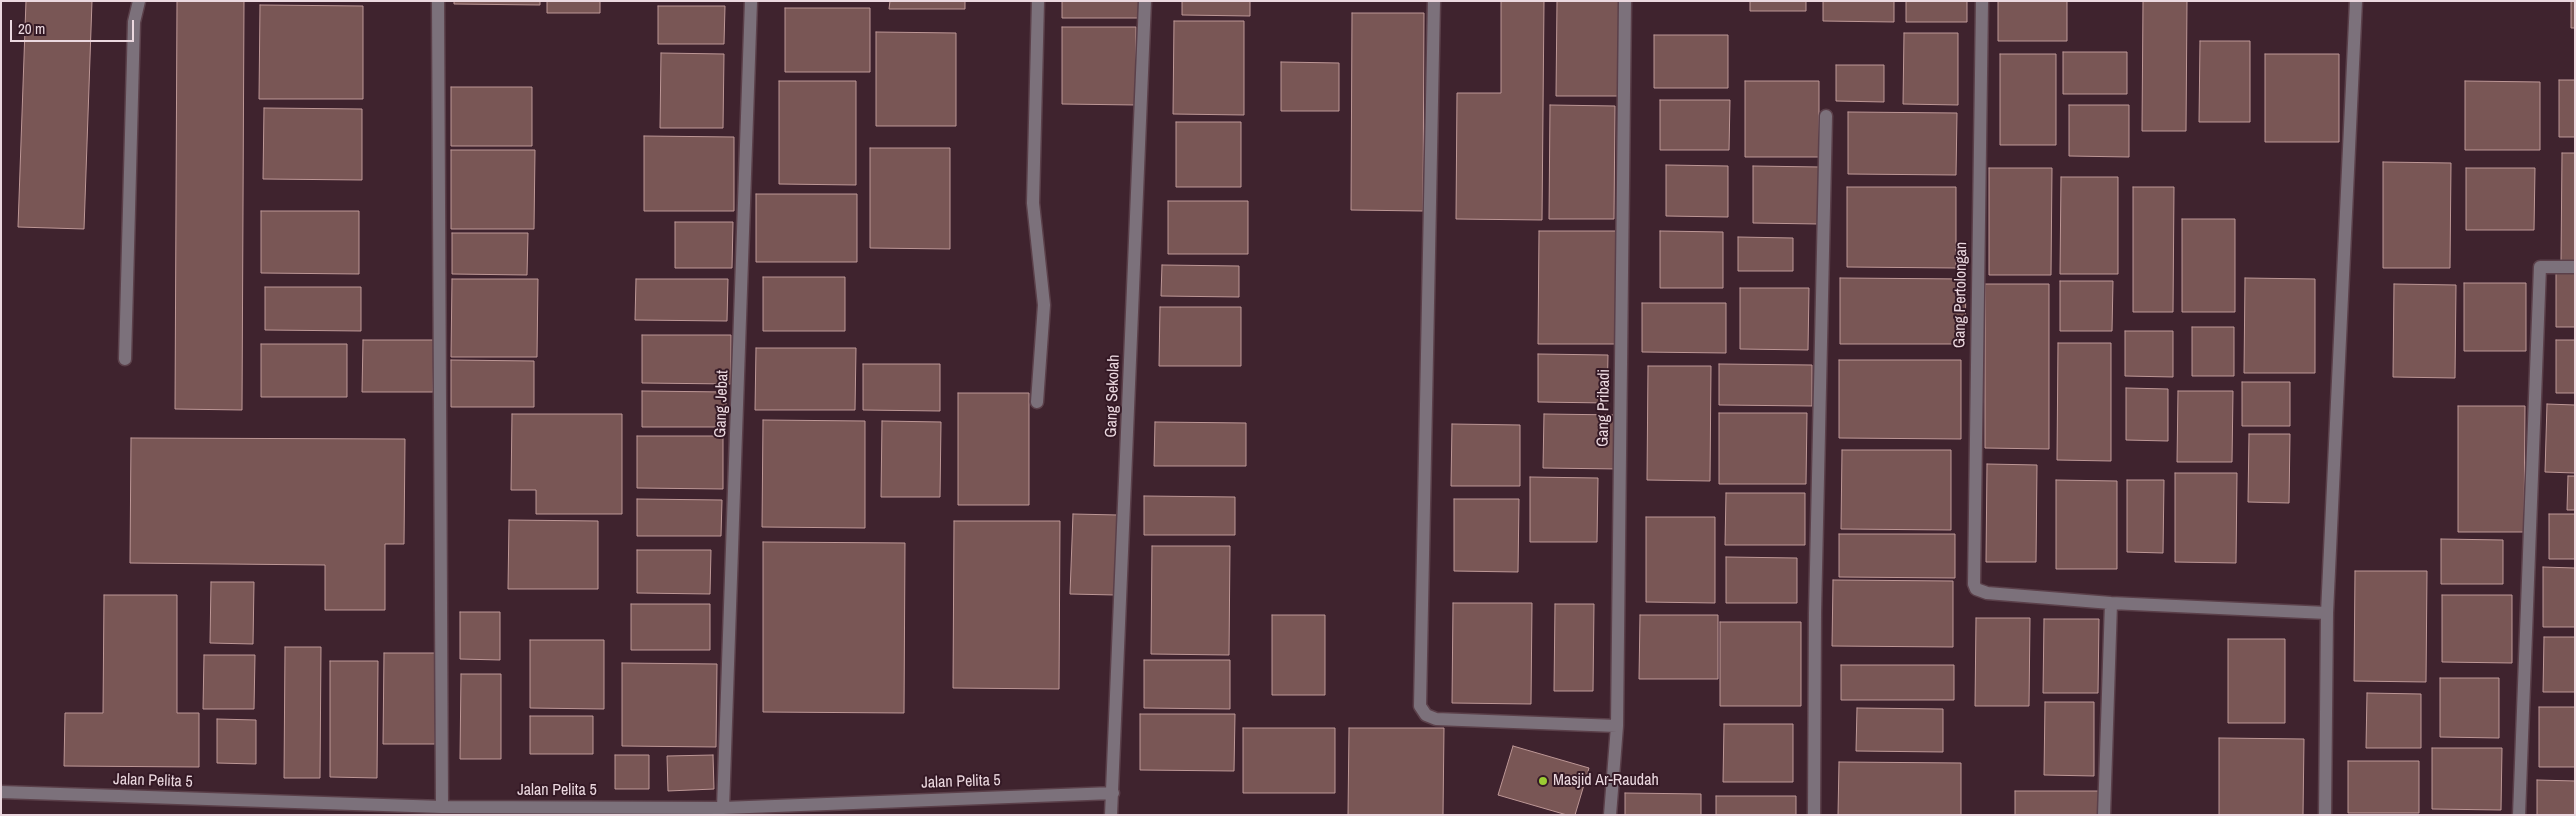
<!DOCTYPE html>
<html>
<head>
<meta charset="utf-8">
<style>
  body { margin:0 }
  #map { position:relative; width:2576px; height:816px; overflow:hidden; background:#3f232e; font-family:"Archivo Narrow",sans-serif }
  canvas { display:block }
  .frame { position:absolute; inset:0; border:2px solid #ebd8df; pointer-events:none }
  .scale { position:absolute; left:10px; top:20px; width:124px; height:22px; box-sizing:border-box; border:2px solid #ebd8df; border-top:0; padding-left:6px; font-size:15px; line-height:18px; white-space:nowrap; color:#ebd8df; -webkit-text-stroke:4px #341925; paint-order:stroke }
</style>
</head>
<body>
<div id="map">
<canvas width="2576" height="816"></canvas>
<div class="frame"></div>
<div class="scale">20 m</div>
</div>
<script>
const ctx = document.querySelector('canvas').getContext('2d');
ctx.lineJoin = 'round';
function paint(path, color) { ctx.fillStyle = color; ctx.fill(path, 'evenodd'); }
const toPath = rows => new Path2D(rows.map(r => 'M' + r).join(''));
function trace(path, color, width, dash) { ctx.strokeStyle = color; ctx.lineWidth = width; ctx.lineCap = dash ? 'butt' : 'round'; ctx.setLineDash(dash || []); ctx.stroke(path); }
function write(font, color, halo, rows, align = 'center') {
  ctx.font = font + ' "Archivo Narrow",sans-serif'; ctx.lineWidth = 4; ctx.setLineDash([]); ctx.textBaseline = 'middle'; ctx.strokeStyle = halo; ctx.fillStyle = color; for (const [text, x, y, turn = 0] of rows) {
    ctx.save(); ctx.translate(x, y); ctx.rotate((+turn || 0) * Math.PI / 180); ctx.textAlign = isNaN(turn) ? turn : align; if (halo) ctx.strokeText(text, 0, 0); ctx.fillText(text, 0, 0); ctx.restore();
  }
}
const building = toPath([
  [26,1,92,1,84,229,18,227,26,1],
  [177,1,244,1,242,410,175,409,177,1],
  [454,1,540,1,540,5,454,4,454,1],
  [547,1,600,1,600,13,547,13,547,1],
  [890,1,965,1,965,9,889,9,890,1],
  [1062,1,1141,1,1141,18,1062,18,1062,1],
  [1182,1,1250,1,1250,16,1182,15,1182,1],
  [1501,1,1544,1,1542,220,1456,219,1457,93,1501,93,1501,1],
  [1557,1,1619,1,1618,96,1556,96,1557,1],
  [1750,1,1806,1,1806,11,1750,11,1750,1],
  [1823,1,1894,1,1894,22,1823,21,1823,1],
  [1906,1,1967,1,1967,22,1906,22,1906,1],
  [1998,1,2067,1,2067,41,1998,41,1998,1],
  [2143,1,2187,1,2186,131,2142,131,2143,1],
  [2571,1,2575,1,2575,28,2571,28,2571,1],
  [260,5,363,6,363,99,259,99,260,5],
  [658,6,725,6,724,44,658,44,658,6],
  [785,8,870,8,870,72,785,72,785,8],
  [1352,13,1424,13,1423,211,1351,210,1352,13],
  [1174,21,1244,21,1244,115,1173,114,1174,21],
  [1062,27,1136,27,1136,105,1062,104,1062,27],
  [876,32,956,33,956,126,876,126,876,32],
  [1904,33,1958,33,1958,105,1903,104,1904,33],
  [1654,35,1728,35,1728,88,1654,88,1654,35],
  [2200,41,2250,41,2250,122,2199,122,2200,41],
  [2063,52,2127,52,2127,94,2063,94,2063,52],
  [661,53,724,54,723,128,660,128,661,53],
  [2000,54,2056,54,2056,145,2000,145,2000,54],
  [2265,54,2339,54,2339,142,2265,142,2265,54],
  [1281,62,1339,63,1339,111,1281,111,1281,62],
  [1836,65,1884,65,1884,102,1836,101,1836,65],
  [2559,80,2575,80,2575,137,2559,137,2559,80],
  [779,81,856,81,856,185,779,184,779,81],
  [1745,81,1819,81,1819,157,1745,157,1745,81],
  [2465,81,2540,82,2540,150,2465,150,2465,81],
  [451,87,532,87,532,146,451,146,451,87],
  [1660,100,1730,100,1729,150,1660,150,1660,100],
  [1550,105,1615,106,1614,219,1549,219,1550,105],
  [2069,105,2129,105,2129,157,2069,156,2069,105],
  [264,108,362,109,362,180,263,179,264,108],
  [1848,112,1957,113,1956,175,1848,174,1848,112],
  [1176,122,1241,122,1241,187,1176,187,1176,122],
  [644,136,734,137,734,211,644,211,644,136],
  [870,148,950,148,950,249,870,248,870,148],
  [451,150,535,150,534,229,451,229,451,150],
  [2562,153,2575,153,2575,262,2561,262,2562,153],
  [2383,162,2451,163,2450,268,2383,268,2383,162],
  [1666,165,1728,166,1728,217,1666,216,1666,165],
  [1753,166,1820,167,1819,224,1753,223,1753,166],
  [1989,168,2052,168,2051,275,1989,275,1989,168],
  [2466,168,2535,168,2534,230,2466,230,2466,168],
  [2061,177,2118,177,2118,274,2060,274,2061,177],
  [1847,187,1956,187,1956,268,1847,267,1847,187],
  [2133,187,2174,187,2173,312,2133,312,2133,187],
  [756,194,857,194,857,262,756,262,756,194],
  [1168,201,1248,201,1248,254,1168,254,1168,201],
  [261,211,359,211,359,274,261,273,261,211],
  [2182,219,2235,219,2235,312,2182,312,2182,219],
  [675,222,733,222,732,268,675,268,675,222],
  [1539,231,1619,231,1618,344,1538,344,1539,231],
  [1660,231,1723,232,1723,288,1660,288,1660,231],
  [452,233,528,233,527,275,452,274,452,233],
  [1738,237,1793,238,1793,271,1738,271,1738,237],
  [1162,265,1239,266,1239,297,1161,296,1162,265],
  [2556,273,2575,273,2575,327,2556,327,2556,273],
  [763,277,845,277,845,331,763,331,763,277],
  [1840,278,1966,279,1965,344,1840,344,1840,278],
  [2245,278,2315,279,2315,373,2244,373,2245,278],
  [452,279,538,279,537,357,451,357,452,279],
  [636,279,728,279,727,321,635,320,636,279],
  [2060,281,2113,281,2112,331,2060,331,2060,281],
  [2464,283,2526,283,2526,351,2464,351,2464,283],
  [1985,284,2049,284,2049,449,1985,448,1985,284],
  [2394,284,2456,285,2455,378,2393,377,2394,284],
  [265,287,361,287,361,331,265,330,265,287],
  [1740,288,1809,288,1808,350,1740,349,1740,288],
  [1642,303,1726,303,1726,353,1642,352,1642,303],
  [1160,307,1241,307,1241,366,1159,366,1160,307],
  [2192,327,2234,327,2234,376,2192,376,2192,327],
  [2125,331,2173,331,2173,377,2125,376,2125,331],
  [642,335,731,335,731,384,642,383,642,335],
  [363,340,434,340,433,392,362,392,363,340],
  [2556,340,2575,340,2575,393,2556,393,2556,340],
  [2058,343,2111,343,2111,461,2057,460,2058,343],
  [261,344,347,344,347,397,261,397,261,344],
  [756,348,856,348,855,410,755,410,756,348],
  [1538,354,1608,355,1607,403,1538,402,1538,354],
  [451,360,534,361,534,407,451,407,451,360],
  [1839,360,1961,360,1961,439,1839,438,1839,360],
  [863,364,940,364,940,411,863,410,863,364],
  [1719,364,1812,365,1812,406,1719,405,1719,364],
  [1648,366,1711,366,1710,481,1647,480,1648,366],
  [2242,382,2290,382,2290,426,2242,426,2242,382],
  [2126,388,2168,389,2168,441,2126,440,2126,388],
  [642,391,726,392,726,427,642,427,642,391],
  [2178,391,2233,391,2232,462,2177,462,2178,391],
  [958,393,1029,393,1029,505,958,505,958,393],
  [2547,404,2575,405,2575,473,2545,472,2547,404],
  [2458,406,2525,406,2524,532,2458,532,2458,406],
  [1719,413,1807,413,1806,484,1719,484,1719,413],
  [512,414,622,414,622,514,536,514,536,490,511,490,512,414],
  [1544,414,1620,415,1620,469,1543,468,1544,414],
  [763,420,865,421,865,528,762,527,763,420],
  [882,421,941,422,940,497,881,497,882,421],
  [1155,422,1246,423,1246,466,1154,466,1155,422],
  [1452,424,1520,425,1520,486,1451,486,1452,424],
  [2249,434,2290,434,2289,503,2248,502,2249,434],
  [637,436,723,436,723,489,637,488,637,436],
  [131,438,405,439,404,544,385,544,385,610,325,610,325,565,130,563,131,438],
  [1842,450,1951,450,1951,530,1841,529,1842,450],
  [1987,464,2037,465,2036,562,1986,562,1987,464],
  [2175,473,2237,473,2236,563,2175,562,2175,473],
  [2568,476,2575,476,2575,510,2567,510,2568,476],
  [1530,477,1598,478,1597,542,1530,542,1530,477],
  [2056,480,2117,481,2117,569,2056,569,2056,480],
  [2127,480,2164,480,2163,553,2127,552,2127,480],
  [1726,493,1805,493,1805,545,1725,545,1726,493],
  [1144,496,1235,497,1235,535,1144,535,1144,496],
  [637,499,722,500,721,536,637,536,637,499],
  [1454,499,1519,499,1518,572,1454,571,1454,499],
  [1073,514,1118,515,1115,595,1070,594,1073,514],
  [2549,514,2575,514,2575,559,2549,559,2549,514],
  [1646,517,1715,517,1715,603,1646,602,1646,517],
  [509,520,598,521,598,589,508,589,509,520],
  [954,521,1060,521,1059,689,953,688,954,521],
  [1839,534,1955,534,1955,578,1839,577,1839,534],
  [2441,539,2503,540,2503,584,2441,584,2441,539],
  [763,542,905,543,904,713,763,712,763,542],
  [1152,546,1230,546,1229,655,1151,654,1152,546],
  [637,550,711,550,710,594,637,593,637,550],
  [1726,557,1797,558,1797,603,1726,603,1726,557],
  [2543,567,2575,568,2575,627,2543,627,2543,567],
  [2355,571,2427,571,2426,682,2354,681,2355,571],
  [1833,580,1953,581,1953,647,1832,646,1833,580],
  [211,582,254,582,253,644,210,643,211,582],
  [104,595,177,595,177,713,199,713,199,767,64,766,65,713,103,713,104,595],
  [2442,595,2512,595,2512,663,2442,662,2442,595],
  [1453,603,1532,603,1531,704,1452,703,1453,603],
  [631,604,710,604,710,650,631,650,631,604],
  [1555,604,1594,604,1593,691,1554,691,1555,604],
  [460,612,500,612,500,660,460,659,460,612],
  [1272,615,1325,615,1325,695,1272,695,1272,615],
  [1640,615,1718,615,1718,679,1639,679,1640,615],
  [1976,618,2030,618,2029,706,1975,706,1976,618],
  [2044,619,2099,619,2098,693,2043,693,2044,619],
  [1720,622,1801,622,1801,706,1720,706,1720,622],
  [2544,637,2575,637,2575,692,2543,692,2544,637],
  [2228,639,2285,639,2285,723,2228,723,2228,639],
  [530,640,604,640,604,709,530,708,530,640],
  [285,647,321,647,320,778,284,778,285,647],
  [384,653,436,653,435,744,383,744,384,653],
  [204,655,255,655,254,709,203,709,204,655],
  [1144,660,1230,660,1230,709,1144,708,1144,660],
  [330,661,378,661,377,778,330,777,330,661],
  [622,663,717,664,716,747,622,746,622,663],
  [1841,665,1954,665,1954,700,1841,700,1841,665],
  [461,674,501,674,501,759,460,759,461,674],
  [2440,678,2499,678,2499,738,2440,737,2440,678],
  [2367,693,2421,694,2421,748,2366,748,2367,693],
  [2045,702,2094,702,2094,776,2044,775,2045,702],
  [2539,707,2575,707,2575,767,2539,767,2539,707],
  [1857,708,1943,709,1943,752,1856,751,1857,708],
  [1140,714,1235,714,1234,771,1140,770,1140,714],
  [530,716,593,716,593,754,530,754,530,716],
  [217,719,256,720,256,764,217,763,217,719],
  [1724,724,1793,724,1793,782,1723,782,1724,724],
  [1243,728,1335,728,1335,793,1243,793,1243,728],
  [1349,728,1444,728,1443,815,1348,815,1349,728],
  [2219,738,2304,739,2303,815,2219,815,2219,738],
  [1513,746,1589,768,1575,815,1567,815,1498,795,1513,746],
  [2432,748,2502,748,2501,810,2432,809,2432,748],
  [615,755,649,755,649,789,615,789,615,755],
  [713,755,714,789,668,791,667,756,713,755],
  [2348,761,2419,761,2419,813,2348,813,2348,761],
  [1839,762,1961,763,1961,815,1838,815,1839,762],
  [2537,780,2575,781,2575,815,2537,815,2537,780],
  [2015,791,2100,791,2100,815,2015,815,2015,791],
  [1625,793,1701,794,1701,815,1625,815,1625,793],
  [1716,796,1796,796,1796,815,1716,815,1716,796]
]);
paint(building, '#795655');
trace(building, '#bd9796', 1);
const minor = toPath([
  [438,1,442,807],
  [1434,1,1420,706,1426,715,1436,719,1617,726],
  [1982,1,1974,584,1976,589,1987,593,2111,603,2327,613],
  [125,359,134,22,139,1],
  [1037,402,1044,305,1033,203,1038,1],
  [1,792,442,807,723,808,1113,793],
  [723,808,751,1],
  [1111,815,1145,1],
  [1610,815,1617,726,1625,1],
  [1814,815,1815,613,1826,116],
  [2104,815,2111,603],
  [2325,815,2327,613,2356,1],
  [2519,815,2540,267,2575,267]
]);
trace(minor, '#5b404a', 15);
trace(minor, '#7c717b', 12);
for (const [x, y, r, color] of [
  [1543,781,5,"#9bcb33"]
]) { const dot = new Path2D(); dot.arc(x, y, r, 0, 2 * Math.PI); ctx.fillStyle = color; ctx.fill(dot); trace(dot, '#341925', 2); }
write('16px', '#ebd8df', '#341925', [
  ["Gang Pertolongan",1961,295,-89],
  ["Gang Sekolah",1113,396,-88],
  ["Gang Jebat",722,404,-88],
  ["Gang Pribadi",1604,408,-89],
  ["Jalan Pelita 5",153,781,2],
  ["Jalan Pelita 5",961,782,-2],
  ["Jalan Pelita 5",557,791]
]);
write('16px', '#ebd8df', '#341925', [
  ["Masjid Ar-Raudah",1553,781]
], 'left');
</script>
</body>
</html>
